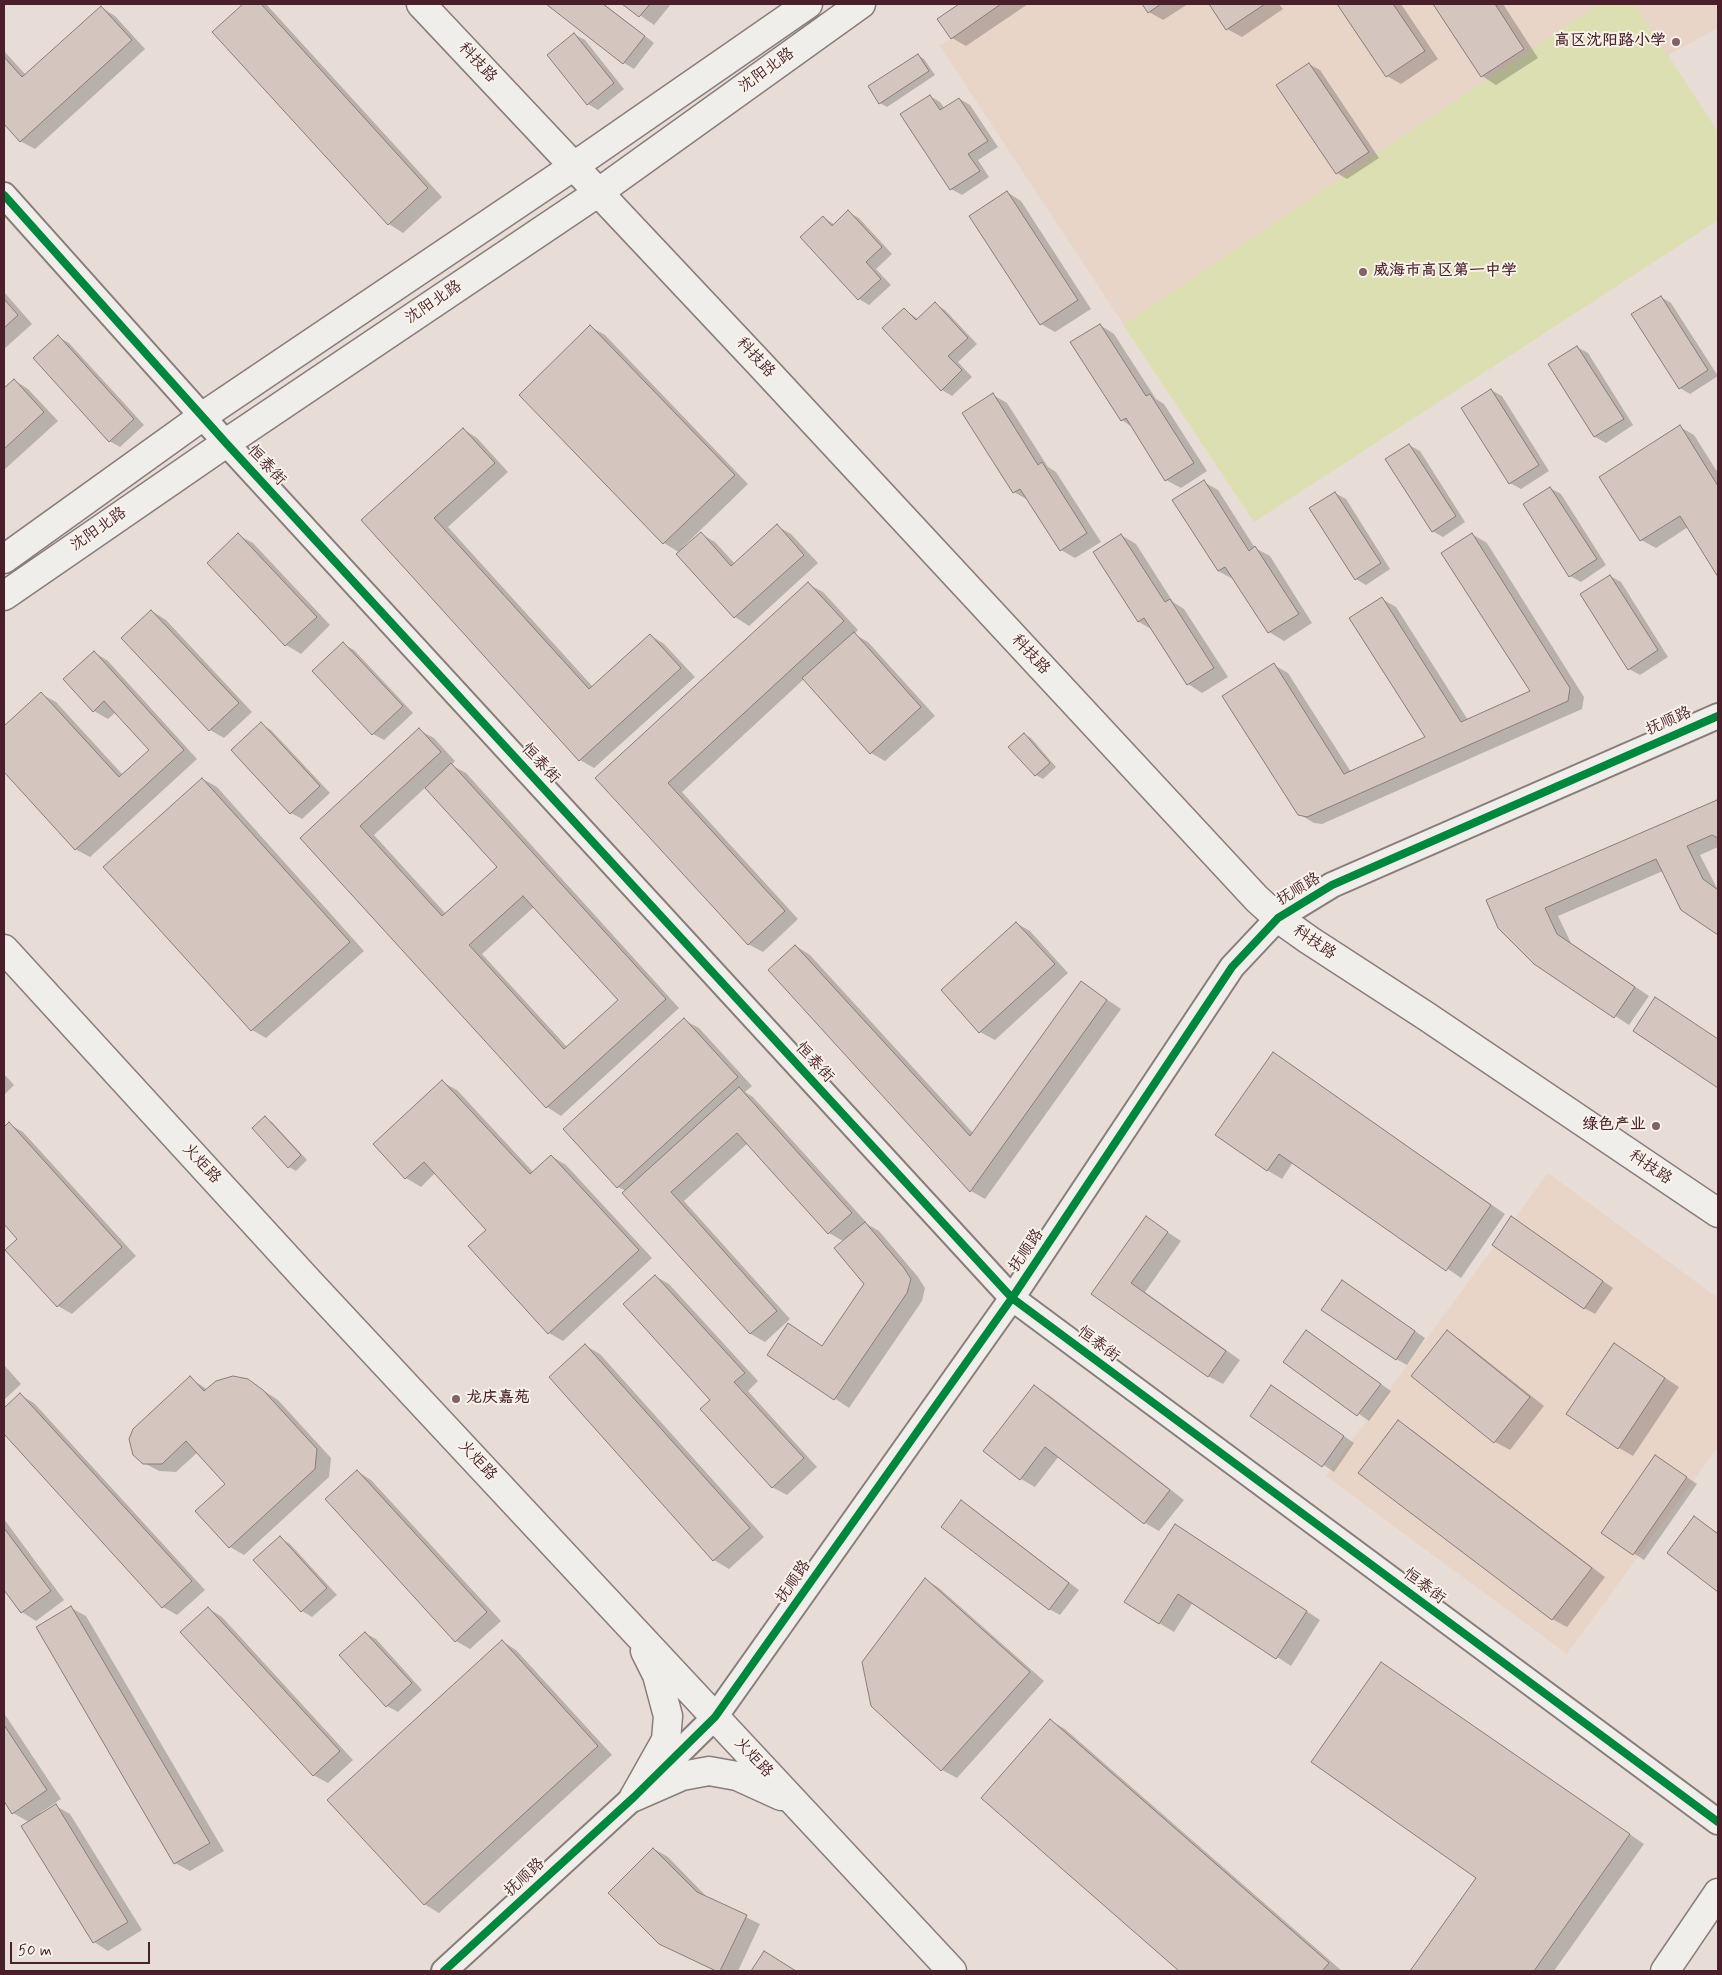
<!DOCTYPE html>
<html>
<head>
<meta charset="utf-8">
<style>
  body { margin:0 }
  #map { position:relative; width:1722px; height:1975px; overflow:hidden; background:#e7ddd6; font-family:Mynerve,sans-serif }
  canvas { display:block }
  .frame { position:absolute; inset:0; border:5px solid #4a1f2b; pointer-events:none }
  .scale { position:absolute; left:10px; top:1942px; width:140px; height:22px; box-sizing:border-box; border:2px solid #4a1f2b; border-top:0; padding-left:6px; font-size:15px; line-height:18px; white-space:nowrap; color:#4a1f2b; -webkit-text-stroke:4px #f7f3e8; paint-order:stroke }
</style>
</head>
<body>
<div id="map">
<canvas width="1722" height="1975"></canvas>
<div class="frame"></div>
<div class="scale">50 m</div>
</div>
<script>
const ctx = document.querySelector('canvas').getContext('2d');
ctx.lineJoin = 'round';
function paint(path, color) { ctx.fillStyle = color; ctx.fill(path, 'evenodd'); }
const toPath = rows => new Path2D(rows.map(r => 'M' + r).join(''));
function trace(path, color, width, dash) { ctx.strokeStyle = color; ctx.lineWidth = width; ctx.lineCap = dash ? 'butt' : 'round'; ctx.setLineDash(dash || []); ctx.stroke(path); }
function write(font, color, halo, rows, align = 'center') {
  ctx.font = font + ' Mynerve,"LXGW WenKai TC",sans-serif'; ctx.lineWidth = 4; ctx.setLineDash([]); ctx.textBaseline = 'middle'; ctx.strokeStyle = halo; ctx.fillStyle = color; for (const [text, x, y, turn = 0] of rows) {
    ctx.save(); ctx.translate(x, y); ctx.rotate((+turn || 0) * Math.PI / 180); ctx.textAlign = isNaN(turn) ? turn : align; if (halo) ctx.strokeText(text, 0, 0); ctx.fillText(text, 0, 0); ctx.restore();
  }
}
paint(toPath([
  [1001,4,1718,4,1718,28,1668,55,1718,132,1718,220,1254,522,939,45,951,39],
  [1548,1173,1718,1298,1718,1447,1567,1654,1326,1476]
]), '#e9d4c8');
paint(toPath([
  [1599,4,1634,4,1718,132,1718,220,1254,522,1123,325]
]), '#dcdfb2');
paint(toPath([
  [245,4,267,5,442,197,403,233,389,224,214,32],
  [548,4,604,4,654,43,634,69,624,63],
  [624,4,671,4,654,25],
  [961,4,1028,4,966,46,952,38,939,19],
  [1143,4,1188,4,1163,20,1149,12],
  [1210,4,1279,4,1283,9,1242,37,1227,29],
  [1339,4,1401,4,1438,59,1401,84,1387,76],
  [1435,4,1503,4,1538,58,1496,85,1482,76],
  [101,7,115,16,145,49,35,149,20,141,4,123,4,51,26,75],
  [574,34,585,40,624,89,598,110,588,104],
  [918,55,924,59,935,75,887,107,880,103],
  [1309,64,1320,70,1379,158,1347,179,1337,173],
  [930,96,940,102,945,109,960,99,970,105,998,147,978,160,989,177,962,195,951,189],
  [1007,192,1021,201,1091,309,1055,332,1041,324],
  [848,212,859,218,892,254,876,269,891,285,869,305,859,299,823,217,835,225],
  [4,292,32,324,4,349],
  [1661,297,1671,303,1718,376,1690,394,1680,388],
  [935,304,945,310,977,344,958,362,972,377,952,396,942,390,904,309,918,319],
  [1100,325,1114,334,1156,399,1164,404,1207,471,1181,488,1166,480,1132,427,1122,420],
  [591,327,605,335,748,484,683,547,684,549,701,534,715,542,735,564,777,526,791,534,818,563,749,626,735,617,680,553,664,543],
  [58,337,69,343,144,425,120,447,109,441],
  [1577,347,1588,353,1633,425,1606,443,1595,437,1549,365],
  [14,380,28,389,58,421,4,470,4,390],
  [1491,390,1502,396,1549,471,1521,489,1510,483],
  [993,395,1007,403,1048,467,1056,472,1101,542,1075,558,1061,550,1028,500,1014,492],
  [1680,427,1694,435,1718,473,1718,574,1688,527,1656,548,1641,540],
  [463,429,477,438,508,472,448,527,593,687,650,635,664,644,695,677,594,768,580,760,363,520],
  [1409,445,1420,451,1465,522,1443,537,1432,531],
  [1204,482,1218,490,1255,548,1270,556,1312,623,1284,641,1269,632,1234,578,1233,579,1218,571],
  [1550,488,1561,494,1606,565,1581,582,1570,576],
  [1335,493,1346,499,1390,569,1366,585,1356,579],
  [1472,534,1487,543,1584,697,1582,709,1322,824,1314,823,1299,814,1274,665,1288,673,1351,772,1427,738,1382,599,1396,607,1468,720,1532,692],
  [238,535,253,543,330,625,301,654,286,645,208,563],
  [1121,535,1136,544,1173,602,1184,609,1228,677,1202,693,1188,684,1153,630,1139,622,1095,553],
  [1610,576,1621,582,1668,657,1640,675,1629,669],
  [808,584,823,592,858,630,854,634,868,642,935,716,885,761,871,753,804,679,682,792,798,919,763,952,748,944,596,778],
  [152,611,166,620,252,712,224,738,210,730],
  [343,644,354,650,413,713,384,740,373,734],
  [94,652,108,661,197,759,90,857,75,849,4,771,4,728,41,694,56,702,123,775,150,750,116,712,108,719,94,711],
  [261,724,271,730,330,793,302,819,291,813],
  [419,730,434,738,455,761,451,765,466,773,679,1008,561,1116,547,1107,301,838],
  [426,787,498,867,446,914,374,835],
  [535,906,620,1000,568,1048,482,954],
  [1024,734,1031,738,1056,767,1043,779,1036,775,1010,747],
  [203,779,217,787,364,951,266,1038,252,1030,105,867],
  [1717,802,1718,803,1718,847,1700,855,1718,890,1718,934,1682,909,1663,871,1558,916,1571,943,1649,996,1629,1025,1535,963,1499,927],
  [1016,923,1030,931,1068,973,995,1040,980,1032,942,990],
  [796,946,810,955,973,1133,1081,982,1121,1009,985,1199,971,1191,769,970],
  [684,1020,699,1028,752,1086,745,1092,753,1097,866,1222,865,1223,879,1231,918,1277,925,1288,922,1301,849,1408,768,1354,827,1351,866,1283,843,1241,829,1233,748,1143,684,1201,790,1319,765,1342,751,1334,624,1193,626,1191,618,1187,565,1129],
  [1273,1053,1505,1214,1461,1278,1293,1162,1282,1179,1267,1170],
  [4,1074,14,1085,4,1095],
  [442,1082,457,1090,534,1173,551,1156,566,1165,652,1258,563,1341,549,1333,487,1230,435,1173,421,1187,406,1178,375,1144],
  [265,1118,272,1122,307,1160,296,1171,289,1167],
  [9,1124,23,1132,136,1256,72,1314,58,1306,19,1239,4,1222,4,1129],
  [1146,1218,1181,1241,1145,1292,1240,1360,1223,1384,1208,1376,1093,1293],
  [1522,1224,1613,1288,1595,1314,1584,1308],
  [655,1276,669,1284,758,1381,748,1391,817,1467,787,1495,772,1487,712,1400],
  [1353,1288,1425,1338,1407,1365,1396,1359],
  [1307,1331,1391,1391,1369,1421,1285,1362],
  [1447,1332,1461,1340,1544,1406,1510,1450,1495,1442,1413,1376],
  [1614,1344,1679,1387,1633,1456,1619,1448],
  [586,1346,600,1354,764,1537,729,1569,714,1560,551,1377],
  [4,1365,21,1384,4,1400],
  [190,1378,208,1390,248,1380,278,1400,331,1458,329,1477,244,1555,230,1547,226,1484,198,1452,176,1472,159,1471,144,1463],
  [1034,1387,1049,1395,1184,1500,1159,1531,1145,1523,1059,1456,1035,1487,1021,1479],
  [1282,1393,1354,1443,1334,1472,1251,1416],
  [20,1395,34,1403,205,1590,177,1615,163,1607,4,1432,4,1410],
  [1398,1422,1412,1430,1605,1577,1567,1627,1552,1619],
  [1666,1463,1697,1484,1644,1560,1603,1533],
  [357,1471,371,1480,501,1621,470,1649,456,1641],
  [961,1502,972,1508,1079,1590,1060,1615,1049,1609],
  [1695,1518,1718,1533,1718,1590,1668,1552],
  [4,1519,64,1600,36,1621,22,1612,4,1588],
  [1190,1534,1320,1620,1291,1666,1193,1602,1174,1632,1159,1623],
  [280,1538,290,1544,337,1595,312,1617,302,1611],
  [925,1579,939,1588,1044,1681,957,1778,942,1770],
  [71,1608,86,1616,224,1851,190,1871,175,1863],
  [208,1608,222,1617,353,1760,328,1783,313,1775],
  [365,1633,376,1639,422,1690,398,1712,387,1706],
  [502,1641,516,1650,612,1755,439,1913,424,1904],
  [1382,1663,1644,1844,1554,1971,1412,1971,1478,1878],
  [4,1713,61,1799,40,1813,41,1815,56,1806,70,1814,142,1930,108,1951,94,1942,29,1822,13,1813,4,1798],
  [1051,1721,1065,1729,1342,1971,1181,1971,983,1798],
  [654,1849,668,1857,709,1899,760,1924,738,1971,716,1971,660,1943]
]), '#0003');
const building = toPath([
  [243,4,261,4,428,188,388,225,212,32,243,4],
  [546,4,603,4,645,36,623,64,546,4],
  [622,4,650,4,639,17,622,4],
  [959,4,1001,4,951,39,937,19,959,4],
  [1142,4,1161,4,1148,13,1142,4],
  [1209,4,1265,4,1226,30,1209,4],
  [1337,4,1393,4,1425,51,1386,77,1337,4],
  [1433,4,1495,4,1524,49,1481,77,1433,4],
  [101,6,132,40,20,142,4,124,4,57,22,77,101,6],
  [574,33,614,83,587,105,547,55,574,33],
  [918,54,929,71,879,104,868,86,918,54],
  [1309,63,1369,152,1336,174,1276,85,1309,63],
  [930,95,940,110,959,98,988,141,968,154,980,171,950,190,900,114,930,95],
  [1007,191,1078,300,1040,325,969,216,1007,191],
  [848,210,882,247,866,262,881,279,858,300,800,237,823,216,832,226,848,210],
  [1661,296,1708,370,1679,389,1631,314,1661,296],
  [4,299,18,315,4,328,4,299],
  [935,302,968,338,948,356,962,370,941,391,882,328,904,308,916,320,935,302],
  [1100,324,1146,396,1150,394,1194,463,1165,481,1126,418,1121,421,1070,342,1100,324],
  [590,325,735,475,663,544,519,395,590,325],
  [58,335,134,419,109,442,33,358,58,335],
  [1577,346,1624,419,1594,437,1548,364,1577,346],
  [14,379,44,412,4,449,4,388,14,379],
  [1491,389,1539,465,1509,484,1461,408,1491,389],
  [993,393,1038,465,1042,462,1087,533,1060,551,1020,489,1013,493,962,413,993,393],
  [1680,425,1718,486,1718,577,1680,516,1640,541,1599,477,1680,425],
  [463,428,495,463,434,518,589,689,650,634,681,668,579,761,361,520,463,428],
  [1409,444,1456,516,1432,532,1385,459,1409,444],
  [1204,480,1249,551,1255,546,1299,614,1268,633,1225,567,1218,571,1172,500,1204,480],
  [1550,487,1597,559,1569,577,1523,504,1550,487],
  [1335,492,1381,563,1355,580,1309,508,1335,492],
  [777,524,804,555,734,618,676,554,701,532,731,566,777,524],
  [238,533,317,617,285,646,207,563,238,533],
  [1472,533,1570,688,1568,701,1307,817,1298,815,1222,696,1274,663,1344,774,1425,737,1349,618,1382,597,1461,722,1530,691,1441,553,1472,533],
  [1121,534,1165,602,1170,599,1214,668,1187,685,1144,618,1138,622,1093,552,1121,534],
  [1610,575,1658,650,1628,670,1580,594,1610,575],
  [808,582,844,621,668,783,785,911,748,945,595,778,808,582],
  [151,610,239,703,209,731,121,638,151,610],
  [854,632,921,707,870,754,802,678,854,632],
  [343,642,403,706,372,735,312,671,343,642],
  [94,651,184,750,75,850,4,772,4,726,41,692,119,777,149,750,104,701,93,712,63,679,94,651],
  [261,722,320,786,290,814,231,750,261,722],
  [419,728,441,752,360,826,442,916,497,867,425,788,451,763,666,999,546,1108,300,838,419,728],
  [523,896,618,1000,564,1049,469,945,523,896],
  [1024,733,1050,763,1035,776,1008,747,1024,733],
  [202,778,350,942,251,1031,103,867,202,778],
  [1717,800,1718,802,1718,838,1712,835,1687,846,1703,879,1718,890,1718,935,1681,910,1656,859,1545,908,1557,934,1635,987,1614,1018,1534,964,1498,928,1486,900,1717,800],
  [1016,922,1055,964,979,1033,941,990,1016,922],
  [795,945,970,1136,1081,981,1107,1000,970,1192,768,970,795,945],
  [1655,997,1718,1039,1718,1088,1633,1031,1655,997],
  [684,1018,738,1077,617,1188,563,1129,684,1018],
  [1273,1052,1491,1205,1446,1271,1279,1154,1267,1171,1215,1135,1273,1052],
  [442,1080,530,1174,551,1155,639,1250,548,1334,468,1246,486,1230,424,1162,405,1179,373,1144,442,1080],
  [739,1087,852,1213,828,1234,737,1133,671,1192,777,1311,750,1334,622,1193,739,1087],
  [265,1116,301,1155,288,1168,252,1128,265,1116],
  [9,1122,122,1247,57,1307,5,1250,17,1239,4,1224,4,1127,9,1122],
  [1146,1216,1168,1232,1131,1283,1226,1351,1208,1377,1091,1294,1146,1216],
  [1511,1216,1603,1281,1584,1309,1492,1245,1511,1216],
  [865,1222,904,1268,911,1279,907,1293,834,1400,767,1355,788,1323,822,1346,864,1284,834,1248,865,1222],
  [655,1275,745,1373,734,1382,804,1458,772,1488,700,1409,710,1400,623,1304,655,1275],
  [1342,1280,1415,1331,1396,1360,1321,1310,1342,1280],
  [1306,1330,1381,1384,1357,1416,1283,1362,1306,1330],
  [1447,1330,1530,1397,1494,1443,1411,1376,1447,1330],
  [1614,1343,1665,1378,1618,1449,1566,1414,1614,1343],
  [585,1344,750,1528,713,1561,549,1377,585,1344],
  [190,1376,204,1391,216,1381,233,1376,248,1379,263,1390,317,1449,315,1469,229,1548,195,1511,225,1484,186,1441,162,1464,143,1464,133,1455,129,1439,133,1429,190,1376],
  [1034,1385,1170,1490,1144,1524,1045,1447,1020,1480,983,1451,1034,1385],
  [1271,1385,1344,1436,1322,1467,1250,1416,1271,1385],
  [20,1393,192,1581,162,1608,4,1434,4,1408,20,1393],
  [1398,1420,1592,1568,1552,1620,1358,1473,1398,1420],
  [1655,1455,1687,1477,1633,1555,1601,1533,1655,1455],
  [357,1470,487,1612,455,1642,325,1499,357,1470],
  [961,1500,1069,1583,1049,1610,941,1527,961,1500],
  [1694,1516,1718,1534,1718,1592,1667,1553,1694,1516],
  [1175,1524,1307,1611,1276,1659,1178,1594,1159,1624,1124,1602,1175,1524],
  [4,1528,51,1591,21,1613,4,1590,4,1528],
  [280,1536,327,1588,301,1612,253,1560,280,1536],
  [925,1578,1030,1672,941,1771,871,1706,862,1662,925,1578],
  [71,1606,210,1843,174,1864,36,1627,71,1606],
  [208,1607,340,1751,313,1776,180,1632,208,1607],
  [365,1632,412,1683,386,1707,339,1655,365,1632],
  [502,1640,598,1746,424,1905,327,1800,502,1640],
  [1381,1662,1630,1834,1534,1971,1410,1971,1476,1878,1311,1762,1381,1662],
  [1050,1719,1329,1963,1322,1971,1179,1971,981,1798,1050,1719],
  [4,1725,47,1790,12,1814,4,1801,4,1725],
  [56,1804,128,1922,93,1943,21,1826,56,1804],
  [653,1848,697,1892,747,1915,720,1971,716,1971,659,1944,608,1893,653,1848],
  [764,1951,796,1971,751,1971,764,1951]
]);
paint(building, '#d4c5be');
trace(building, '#897c7b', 1);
const minor = toPath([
  [4,195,226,443,1012,1298,1718,1822],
  [444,1971,634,1797,715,1717,1012,1298,1232,967,1278,918,1332,885,1718,716]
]);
const major = toPath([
  [421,4,760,364,1257,899,1278,918,1309,940,1426,1016,1718,1213],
  [4,559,203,416,574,166,808,4],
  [4,596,226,443,599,192,861,4],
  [4,949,309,1282,952,1971],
  [634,1797,666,1740,668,1716,657,1675,645,1651],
  [634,1797,682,1776,709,1771,737,1776,781,1796],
  [1665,1971,1718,1893]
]);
trace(minor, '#897c7b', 28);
trace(major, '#897c7b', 31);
trace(minor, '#f0eeea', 24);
trace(major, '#f0eeea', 28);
trace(toPath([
  [4,195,226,443,1012,1298,1718,1822],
  [444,1971,634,1797,715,1717,1012,1298,1232,967,1278,918,1332,885,1718,716]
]), '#00873e', 8);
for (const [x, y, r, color] of [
  [1676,42,5,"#816267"],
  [1363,272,5,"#816267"],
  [1656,1126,5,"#816267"],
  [456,1399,5,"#816267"]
]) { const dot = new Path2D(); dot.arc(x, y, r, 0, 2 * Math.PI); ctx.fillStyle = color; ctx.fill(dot); trace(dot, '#f7f3e8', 2); }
write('bold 16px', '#4a1f2b', '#f7f3e8', [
  ["高区沈阳路小学",1666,42],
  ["威海市高区第一中学",1373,272,"left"],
  ["绿色产业",1646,1126],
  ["龙庆嘉苑",466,1399,"left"]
], 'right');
write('16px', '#4a1f2b', '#f7f3e8', [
  ["科技路",477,63,47],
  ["沈阳北路",767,71,-36],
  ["沈阳北路",434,303,-34],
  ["科技路",755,358,47],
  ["恒泰街",266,466,47],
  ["沈阳北路",99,530,-35],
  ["科技路",1030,655,47],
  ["抚顺路",1669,722,-24],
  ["恒泰街",540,764,47],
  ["抚顺路",1299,890,-31],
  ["科技路",1314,943,34],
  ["恒泰街",814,1063,47],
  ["火炬路",201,1164,47],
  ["科技路",1650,1168,34],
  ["抚顺路",1027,1251,-56],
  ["恒泰街",1098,1345,37],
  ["火炬路",477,1461,47],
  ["抚顺路",794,1582,-55],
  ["恒泰街",1424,1587,37],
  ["火炬路",753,1758,47],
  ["抚顺路",525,1878,-43]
]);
</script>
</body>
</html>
